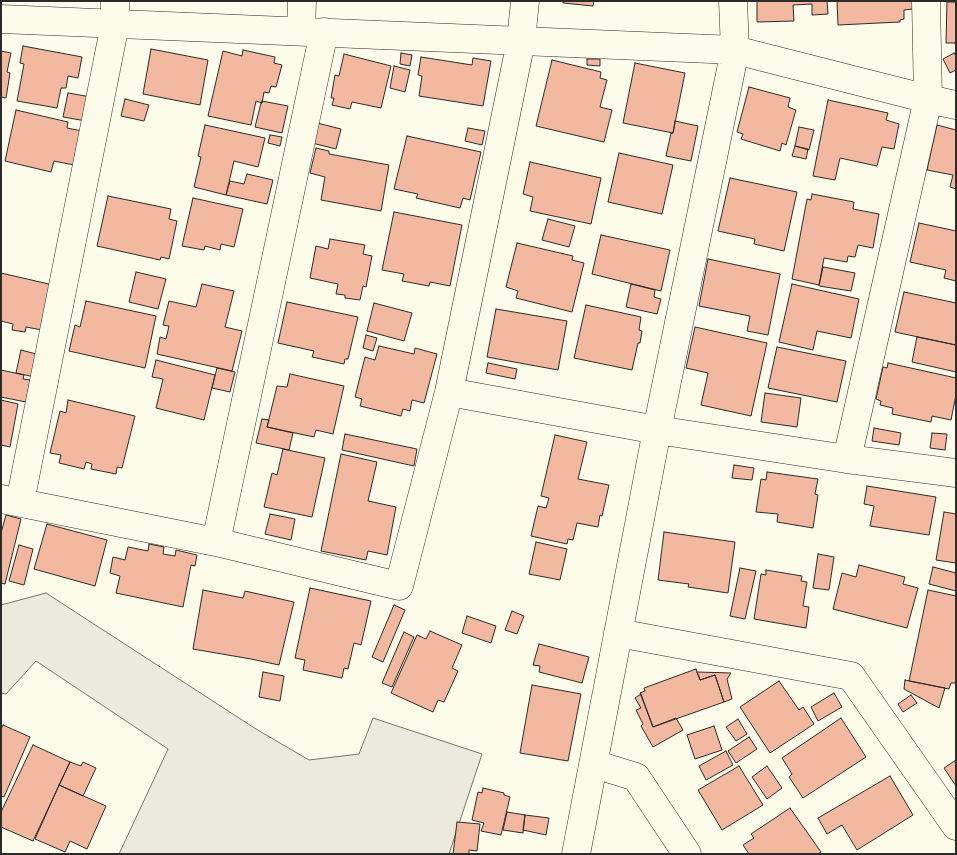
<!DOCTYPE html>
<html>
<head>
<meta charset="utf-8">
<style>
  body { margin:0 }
  #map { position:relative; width:957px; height:855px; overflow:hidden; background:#fdfbea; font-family:"Space Grotesk",sans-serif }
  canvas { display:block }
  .frame { position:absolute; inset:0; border:2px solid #2b2b2b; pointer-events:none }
</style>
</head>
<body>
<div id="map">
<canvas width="957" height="855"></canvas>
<div class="frame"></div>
</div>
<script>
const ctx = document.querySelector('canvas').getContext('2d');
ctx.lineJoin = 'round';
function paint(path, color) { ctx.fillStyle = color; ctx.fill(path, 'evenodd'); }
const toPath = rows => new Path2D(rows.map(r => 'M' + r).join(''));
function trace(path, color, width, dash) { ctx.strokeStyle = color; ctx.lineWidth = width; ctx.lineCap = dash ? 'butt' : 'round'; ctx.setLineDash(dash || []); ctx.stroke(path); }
const green = toPath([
  [46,593,256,729,309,760,359,754,373,718,482,754,449,854,119,854,168,749,36,661,6,694,1,693,1,605,46,593]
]);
paint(green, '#ecebdb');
trace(green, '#74746e', 1);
const building = toPath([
  [563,1,594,1,593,6,563,3,563,1],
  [757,1,827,1,828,14,812,15,812,4,793,5,794,21,757,22,757,1],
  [837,1,913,1,913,9,904,10,904,19,900,20,900,22,838,25,837,1],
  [947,2,956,2,956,47,955,43,946,43,947,2],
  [23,46,82,57,78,78,68,76,66,88,61,88,57,108,17,101,24,64,20,63,23,46],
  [151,49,208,60,200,105,143,94,151,49],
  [243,50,275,57,274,63,282,65,276,87,271,86,269,93,264,92,262,103,256,101,251,125,208,116,223,51,242,56,243,50],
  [1,51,11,53,7,72,10,73,6,98,1,97,1,51],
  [401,53,412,55,410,66,400,64,401,53],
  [954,53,956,56,956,70,950,73,943,59,954,53],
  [344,54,391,66,381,108,352,102,350,109,332,105,334,98,331,98,335,75,339,76,344,54],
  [421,57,472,65,473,58,491,61,483,106,419,96,422,76,418,75,421,57],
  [587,59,600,59,600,66,587,65,587,59],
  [552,60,601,72,600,78,607,80,600,107,612,110,604,142,536,126,552,60],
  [635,63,685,73,673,133,623,123,635,63],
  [394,66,410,70,405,92,390,88,394,66],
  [749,87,790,98,788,107,796,110,786,145,782,143,780,151,741,139,743,134,737,132,749,87],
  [68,93,91,97,86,121,63,117,68,93],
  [125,99,149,105,144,121,121,116,125,99],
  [828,100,888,113,886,120,899,124,894,149,882,147,877,166,840,158,835,180,813,176,828,100],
  [262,101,288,106,282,133,255,127,261,103,262,103,262,101],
  [16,110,68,122,67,128,82,131,74,165,54,161,51,172,5,161,16,110],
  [675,121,698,126,691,161,666,156,671,133,673,133,675,121],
  [317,123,341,129,336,149,312,143,317,123],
  [205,125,265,138,258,167,234,161,226,195,194,187,201,157,198,156,205,125],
  [937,125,956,130,956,189,950,187,953,175,927,170,937,125],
  [799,127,814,130,809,150,795,146,799,127],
  [468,128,485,131,482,145,465,141,468,128],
  [270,135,282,137,280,146,268,143,270,135],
  [407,136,481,152,470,200,463,198,460,208,416,198,418,194,394,189,407,136],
  [795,146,808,149,806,159,792,156,795,146],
  [316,148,329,151,329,154,389,165,381,211,321,200,325,177,310,173,316,148],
  [619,153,673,165,662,214,608,202,619,153],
  [530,162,601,178,591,224,530,211,533,197,523,194,530,162],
  [247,174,273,180,267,204,226,195,230,181,244,184,247,174],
  [730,178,797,192,784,251,754,244,755,239,718,231,730,178],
  [812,194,854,202,853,209,879,214,873,248,858,245,855,257,848,256,847,262,824,258,819,285,792,279,807,199,811,200,812,194],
  [108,196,171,209,169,219,177,221,169,259,161,257,160,260,97,246,108,196],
  [193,198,243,209,234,247,221,244,220,250,205,246,204,250,182,246,193,198],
  [394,212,462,225,450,286,430,282,429,286,402,281,404,274,382,270,394,212],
  [548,219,575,226,569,247,542,240,548,219],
  [919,223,956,231,956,281,944,278,946,270,910,262,919,223],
  [601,235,670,250,661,291,592,274,601,235],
  [330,239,365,245,363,254,372,256,366,287,363,286,360,300,345,298,345,295,336,294,338,284,310,278,316,246,328,249,330,239],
  [517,243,573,256,572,260,584,263,572,312,516,298,518,291,506,287,517,243],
  [708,259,780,274,768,335,747,331,750,316,699,306,708,259],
  [823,267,855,273,851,291,819,286,823,267],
  [136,272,166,279,158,309,129,302,136,272],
  [1,273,53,285,42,330,26,327,25,332,12,330,13,324,1,321,1,273],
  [202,284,234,291,225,327,242,331,232,371,157,354,160,337,166,339,169,326,163,325,169,301,196,307,202,284],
  [631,284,655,290,654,297,661,299,657,314,626,307,631,284],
  [792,284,859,299,851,338,817,331,813,350,779,342,792,284],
  [904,292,956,303,956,345,895,332,904,292],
  [86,301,156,316,145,368,69,351,75,325,80,327,86,301],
  [287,302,358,317,348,359,345,359,344,364,312,357,314,351,278,343,287,302],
  [374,303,412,313,404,341,367,331,374,303],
  [586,305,641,317,639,330,642,331,640,343,638,343,632,370,574,358,586,305],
  [496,309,567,321,558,370,487,357,496,309],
  [695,327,767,343,751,416,701,405,708,373,686,368,695,327],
  [366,335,377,338,373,351,363,348,366,335],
  [917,337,956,345,956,372,912,362,917,337],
  [379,346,414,354,415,348,437,354,424,403,412,400,410,411,403,409,401,416,360,406,362,399,355,397,365,357,375,360,379,346],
  [777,347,846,361,837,402,768,388,777,347],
  [21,350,40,355,35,377,16,373,21,350],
  [156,360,215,375,204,420,156,408,163,379,152,377,156,360],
  [488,363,517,369,515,379,486,373,488,363],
  [888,363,956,378,956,395,951,420,932,416,931,422,892,414,893,408,880,405,881,401,876,399,883,367,887,368,888,363],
  [217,368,235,372,230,392,212,388,217,368],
  [1,370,24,375,23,379,30,380,26,402,1,397,1,370],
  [290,374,344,386,333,434,316,430,314,437,267,427,277,386,287,387,290,374],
  [765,393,801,398,797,427,761,422,765,393],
  [1,400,18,404,10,447,1,445,1,400],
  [68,400,135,416,122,468,117,467,116,474,91,469,92,464,86,462,84,469,59,463,61,455,50,453,60,411,66,413,68,400],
  [262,419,269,420,267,427,293,433,289,450,256,443,262,419],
  [874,428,901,433,899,445,872,441,874,428],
  [932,433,947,434,945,450,930,448,932,433],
  [345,434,417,449,414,466,342,450,345,434],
  [555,435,587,442,578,479,609,485,602,516,600,515,598,527,577,523,573,540,568,539,567,544,531,536,538,506,546,508,549,498,541,496,555,435],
  [283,449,325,458,312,517,264,507,272,473,277,475,283,449],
  [341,454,377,462,368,501,396,507,387,555,368,551,366,560,321,551,341,454],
  [734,465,754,468,752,480,732,478,734,465],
  [767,472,818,479,815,494,818,495,813,528,777,522,778,514,756,512,761,479,766,480,767,472],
  [867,486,936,497,929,535,870,526,874,506,864,504,867,486],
  [944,512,956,514,956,563,936,560,944,512],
  [270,514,295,519,291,540,265,534,270,514],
  [6,515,21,519,5,584,1,583,1,533,6,515],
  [47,524,107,540,95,586,34,569,47,524],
  [664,532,735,542,728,593,688,587,689,584,658,580,664,532],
  [536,542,567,549,560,580,529,574,536,542],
  [149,544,164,547,163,554,175,556,176,550,197,555,195,566,191,565,183,607,116,593,120,576,110,573,113,557,125,560,128,547,148,551,149,544],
  [19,545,33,549,24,585,9,581,19,545],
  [818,554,834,557,829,590,813,588,818,554],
  [859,565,905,577,903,584,918,588,907,628,833,609,842,573,856,577,859,565],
  [933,567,956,573,956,591,929,584,933,567],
  [740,568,756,571,745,619,730,616,740,568],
  [766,570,802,576,801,581,807,582,803,606,809,607,806,628,754,619,761,574,766,575,766,570],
  [310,588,371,601,361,645,354,643,348,669,344,668,342,678,303,670,305,660,295,658,310,588],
  [203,590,243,598,245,591,294,602,279,665,251,659,193,649,203,590],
  [928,590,956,596,956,681,955,683,951,683,949,689,909,681,928,590],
  [394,605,405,610,383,662,372,657,394,605],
  [512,611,524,616,517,634,505,630,512,611],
  [467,616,496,626,491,643,462,633,467,616],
  [430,631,462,645,452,668,458,671,444,702,438,700,433,712,391,693,417,635,426,639,430,631],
  [404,632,414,637,392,687,382,683,404,632],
  [539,644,589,657,582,683,539,672,540,666,533,665,539,644],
  [696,669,700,680,715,675,724,702,653,727,640,693,645,691,644,688,696,669],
  [263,672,284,676,280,701,259,697,263,672],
  [697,672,731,673,727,679,732,699,724,702,715,675,700,680,697,672],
  [905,680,945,688,939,708,904,689,905,680],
  [779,681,799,710,803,707,814,724,770,753,740,707,779,681],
  [532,685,581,694,568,761,520,753,532,685],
  [834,693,842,707,818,721,811,707,834,693],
  [641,694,653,727,676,718,683,730,653,747,641,726,643,724,636,710,641,708,635,698,641,694],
  [911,695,917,703,903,712,898,704,911,695],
  [841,718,866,757,803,798,789,777,792,774,782,758,841,718],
  [738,719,747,734,736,741,726,727,738,719],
  [3,725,30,737,4,797,1,796,1,729,3,725],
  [714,726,722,750,695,759,687,735,714,726],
  [749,737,757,749,736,763,728,751,749,737],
  [33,745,70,762,33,841,1,827,1,812,33,745],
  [726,751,733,765,706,780,699,766,726,751],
  [956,760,956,786,944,768,956,760],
  [70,762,81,766,83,762,96,768,83,796,59,785,70,762],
  [739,766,763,805,722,830,698,790,739,766],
  [767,766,782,788,767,799,752,777,767,766],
  [890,776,913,815,857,850,842,825,827,834,818,818,890,776],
  [59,785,106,806,87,849,70,841,65,852,35,839,59,785],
  [483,788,504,793,504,795,510,797,501,835,481,831,484,823,472,820,478,792,482,793,483,788],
  [790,808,821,852,818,854,749,854,743,845,754,838,751,834,790,808],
  [507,812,525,815,523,833,503,830,507,812],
  [525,815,549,818,546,835,523,830,525,815],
  [457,822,480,824,477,851,469,850,469,854,453,854,457,822]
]);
paint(building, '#f2b8a0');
trace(building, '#2b2b2b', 1);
const minor = toPath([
  [1,19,735,50,928,99,956,105],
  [301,31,302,1],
  [449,392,657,430,847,459,956,473],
  [847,459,928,99,926,1],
  [1,499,216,542,399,586,449,392,521,41,525,1],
  [20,502,115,24,115,1],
  [216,542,324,32],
  [618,633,851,676,956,826],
  [594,764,636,777,687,854],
  [576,854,657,430,735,50,733,1]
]);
trace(minor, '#2b2b2b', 29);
trace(minor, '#fdfbea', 28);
</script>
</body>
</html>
